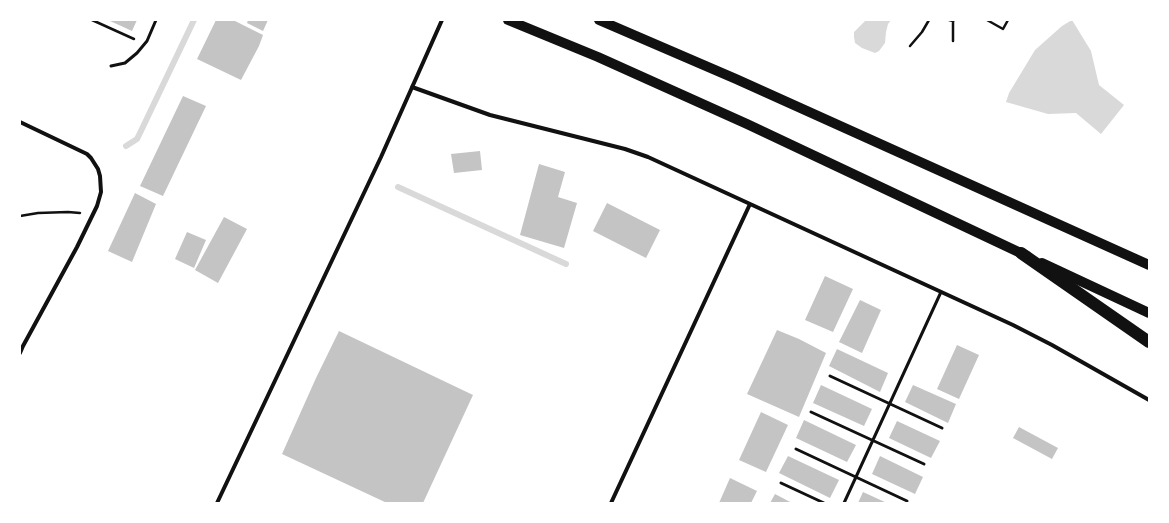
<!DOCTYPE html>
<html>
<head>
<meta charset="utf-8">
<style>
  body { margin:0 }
  #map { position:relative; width:1169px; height:523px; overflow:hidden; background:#fff; font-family:Inter,sans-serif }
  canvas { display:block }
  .frame { position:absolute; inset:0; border:21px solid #fff; pointer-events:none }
</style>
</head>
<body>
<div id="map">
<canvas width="1169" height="523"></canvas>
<div class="frame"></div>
</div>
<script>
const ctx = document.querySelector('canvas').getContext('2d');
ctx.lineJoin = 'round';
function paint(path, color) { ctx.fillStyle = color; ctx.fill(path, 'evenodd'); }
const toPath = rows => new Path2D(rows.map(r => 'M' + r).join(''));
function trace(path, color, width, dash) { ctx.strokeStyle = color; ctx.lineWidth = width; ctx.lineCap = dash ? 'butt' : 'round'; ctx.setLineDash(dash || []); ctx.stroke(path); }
paint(toPath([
  [866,20,891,20,888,24,886,32,885,43,879,51,875,53,862,48,855,43,854,37,854,32],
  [1072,20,1091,51,1099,85,1124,105,1101,134,1076,113,1048,114,1006,102,1009,93,1035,50,1062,26]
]), '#d9d9d9');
trace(toPath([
  [126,146,137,139,140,133,194,20],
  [398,187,566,264]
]), '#d9d9d9', 6);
paint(toPath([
  [108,20,137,20,132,31],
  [216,20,233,20,263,35,259,46,241,80,197,59],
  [248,20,268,20,263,31,247,23],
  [183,96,206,106,163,196,140,186],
  [480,151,482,170,454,173,451,154],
  [539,164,565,172,558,197,577,203,564,248,520,235],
  [135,193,156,204,132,262,108,251],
  [607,203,660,230,646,258,593,231],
  [224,217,247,229,218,283,195,270],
  [187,232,206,240,194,268,175,259],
  [825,276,853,289,833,332,805,320],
  [860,300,881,310,862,353,839,342],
  [777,330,799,339,826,353,799,417,747,394],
  [339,331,473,395,423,503,387,503,282,454,316,378],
  [957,345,979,355,959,399,937,389],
  [837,349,888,373,880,392,829,366],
  [821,385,872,409,864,426,813,403],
  [913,385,956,404,948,423,905,402],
  [761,412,788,425,766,472,739,460],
  [804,420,856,445,847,462,796,438],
  [897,421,940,441,931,458,889,438],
  [1019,427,1058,448,1052,459,1013,438],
  [788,456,839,480,830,498,779,473],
  [880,456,923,477,915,494,872,474],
  [730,478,757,491,751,503,719,503],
  [863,492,887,503,858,503],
  [775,494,792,503,770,503]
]), '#c4c4c4');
trace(toPath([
  [92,20,134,39],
  [949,20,953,21,954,20],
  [987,20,1003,29,1008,20],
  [953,41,953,21],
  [910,46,922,32,929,20],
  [20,216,38,213,68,212,80,213]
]), '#111', 2.5);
trace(toPath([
  [111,66,125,63,137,53,147,41,156,20],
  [830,376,942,428],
  [811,412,924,464],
  [796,449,907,501],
  [781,483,824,503],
  [844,503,941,292]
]), '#111', 3);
trace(toPath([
  [412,87,490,115,625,149,648,157,1013,325,1052,345,1149,400],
  [20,122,87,154,91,158,98,169,100,176,101,192,97,206,77,247,23,346,20,353],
  [217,503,381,157,442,20],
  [611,503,750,204]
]), '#111', 4);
trace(toPath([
  [508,20,598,57,747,124,1027,256],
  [599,20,736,79,1149,265],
  [1042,263,1149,313]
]), '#111', 10);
trace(toPath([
  [1021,253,1149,342]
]), '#111', 12);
</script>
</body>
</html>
